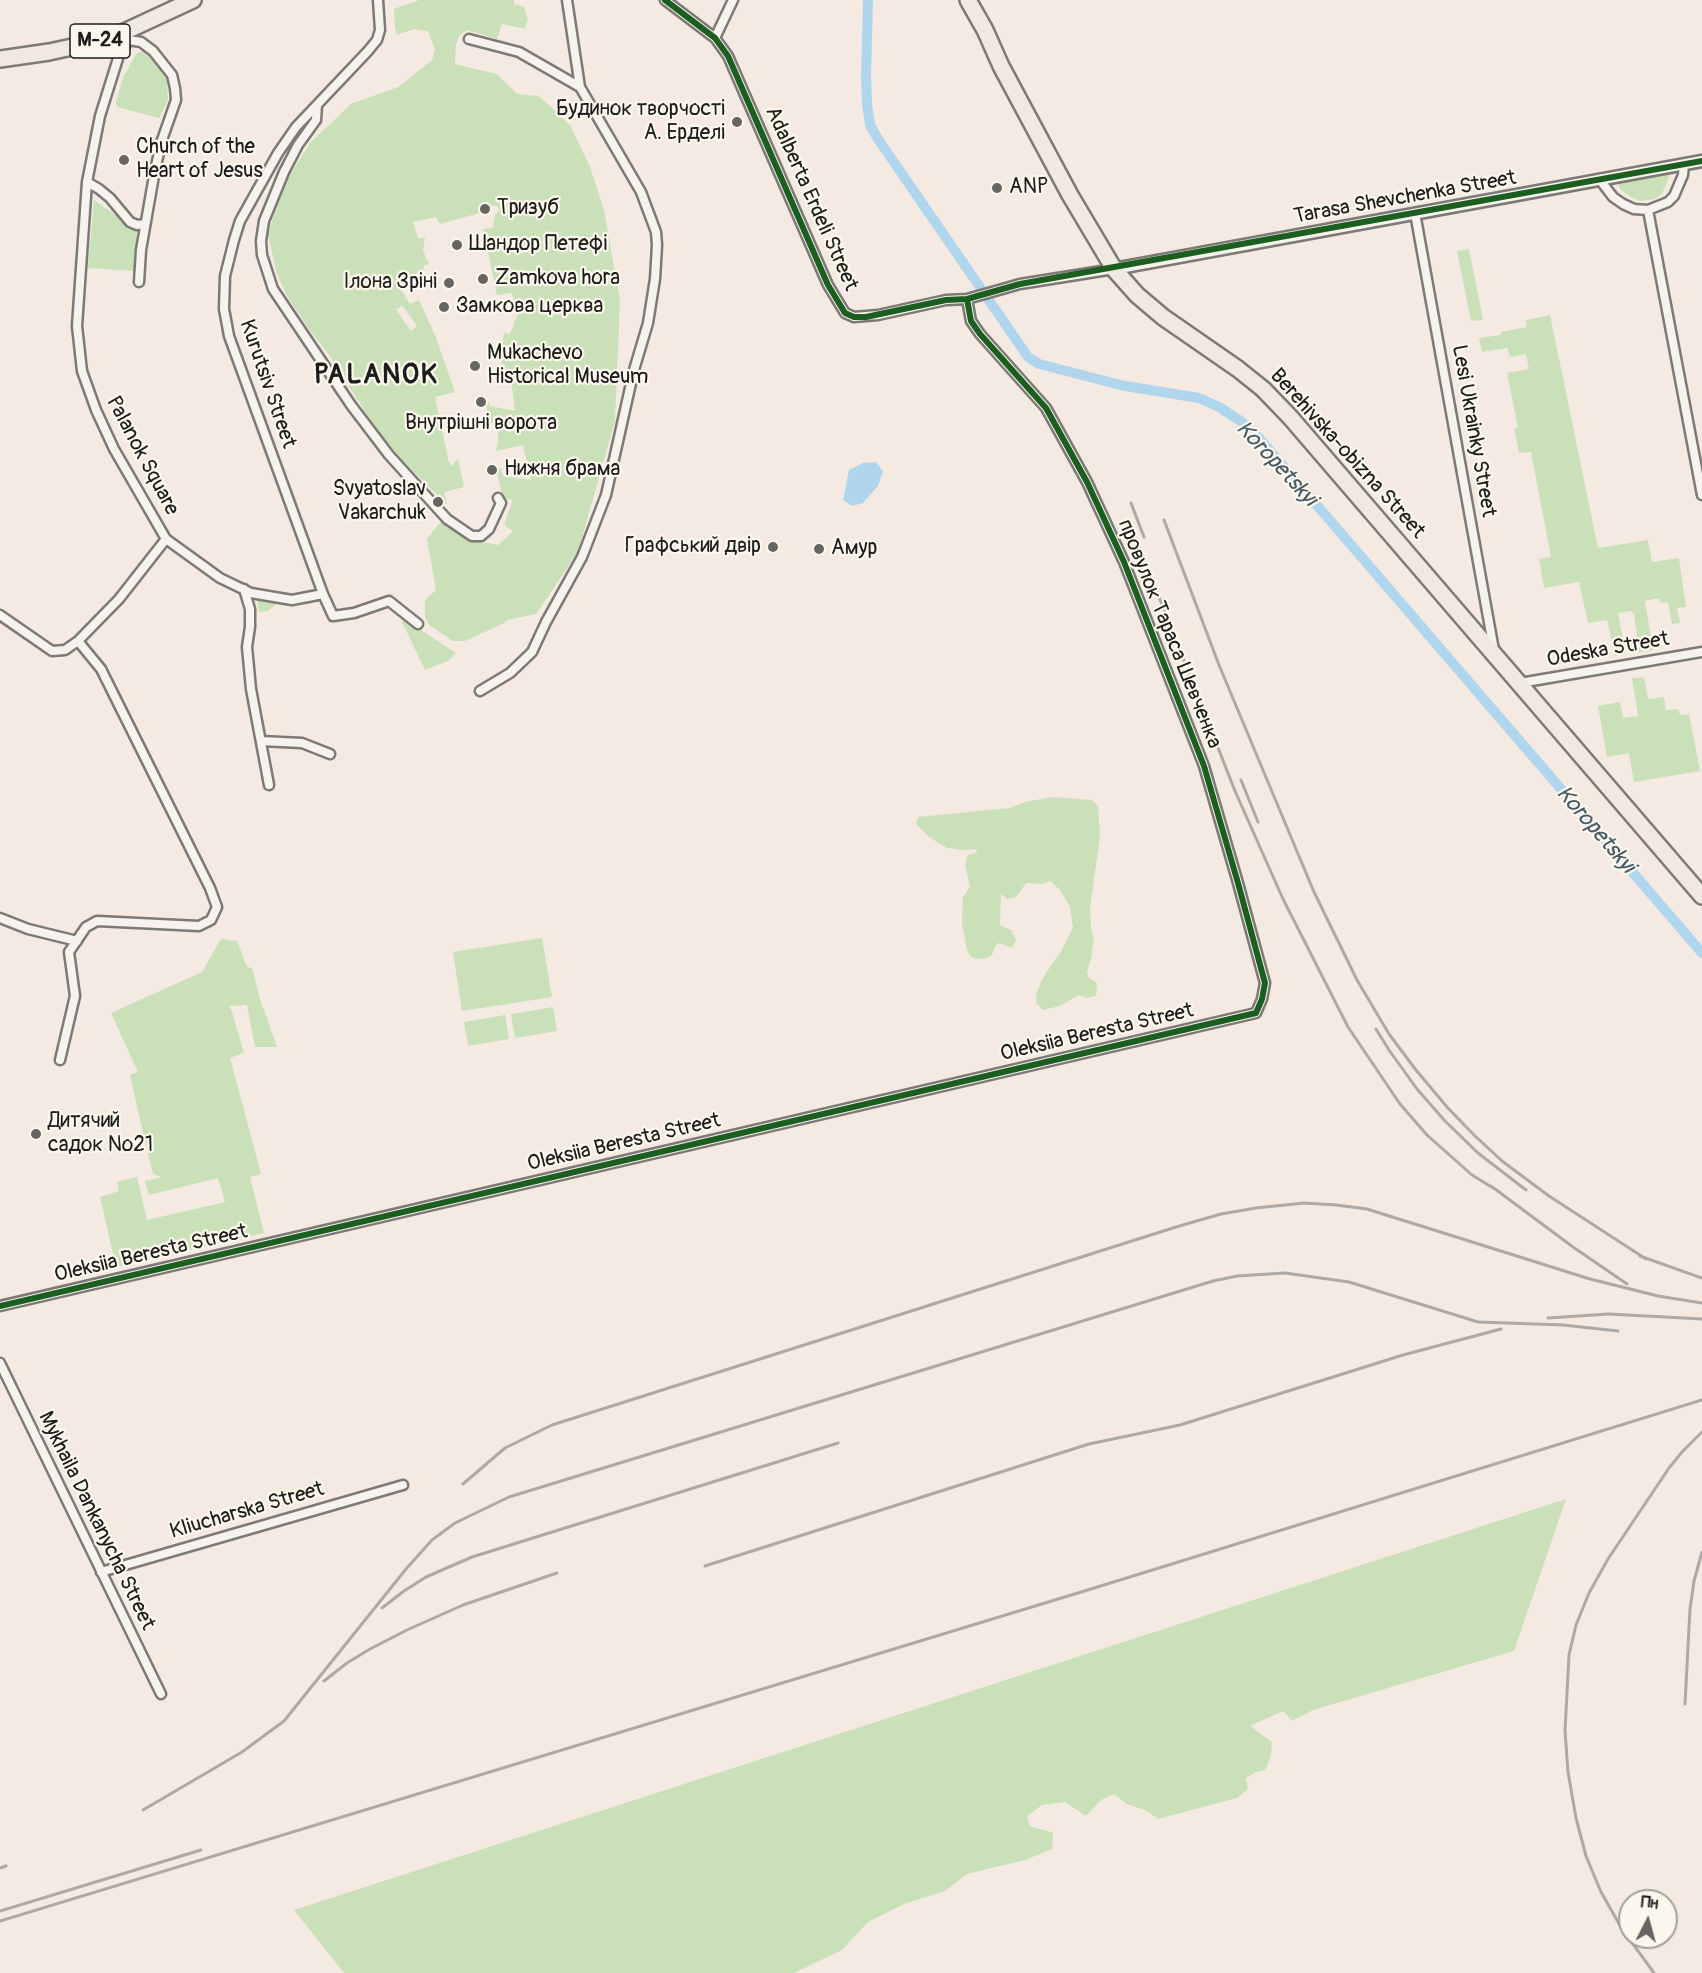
<!DOCTYPE html>
<html>
<head>
<meta charset="utf-8">
<style>
  body { margin:0 }
  #map { position:relative; width:1702px; height:1973px; overflow:hidden; background:#f4eae1; font-family:Pangolin,sans-serif }
  canvas { display:block }
  .north { position:absolute; left:1618px; top:1889px; width:60px; height:60px; box-sizing:border-box; background:#fbf7ec; border:2px solid #a29f99; border-radius:50%; rotate:6deg; font-size:16px; font-weight:700; line-height:24px; text-align:center; color:#1c1c1c }
  .north::after { content:''; display:block; margin:auto; width:21px; height:27px; background:#686461; clip-path:polygon(50% 0,100% 100%,50% 72%,0 100%) }
</style>
</head>
<body>
<div id="map">
<canvas width="1702" height="1973"></canvas>
<div class="north">Пн</div>
</div>
<script>
const ctx = document.querySelector('canvas').getContext('2d');
ctx.lineJoin = 'round';
function paint(path, color) { ctx.fillStyle = color; ctx.fill(path, 'evenodd'); }
const toPath = rows => new Path2D(rows.map(r => 'M' + r).join(''));
function trace(path, color, width, dash) { ctx.strokeStyle = color; ctx.lineWidth = width; ctx.lineCap = dash ? 'butt' : 'round'; ctx.setLineDash(dash || []); ctx.stroke(path); }
function write(font, color, halo, rows, align = 'center') {
  ctx.font = font + ' Pangolin,sans-serif'; ctx.lineWidth = 4.5; ctx.setLineDash([]); ctx.textBaseline = 'middle'; ctx.strokeStyle = halo; ctx.fillStyle = color; for (const [text, x, y, turn = 0] of rows) {
    ctx.save(); ctx.translate(x, y); ctx.rotate((+turn || 0) * Math.PI / 180); ctx.textAlign = isNaN(turn) ? turn : align; if (halo) ctx.strokeText(text, 0, 0); ctx.fillText(text, 0, 0); ctx.restore();
  }
}
paint(toPath([
  [419,0,514,0,514,4,524,7,528,19,525,29,502,24,497,39,467,30,459,36,456,45,455,64,497,74,517,94,539,96,570,125,590,167,604,210,620,300,615,421,578,552,536,614,507,620,504,623,465,641,453,641,429,625,425,617,425,600,436,590,427,539,442,520,470,540,498,545,513,531,504,525,513,500,503,498,496,469,501,468,503,476,531,480,523,445,496,451,498,442,498,426,490,422,485,401,488,400,490,406,515,411,511,379,503,380,501,355,504,333,510,334,518,313,512,293,497,295,483,229,493,228,495,215,499,211,498,207,494,205,488,209,479,208,479,213,440,224,436,217,413,222,418,238,425,238,423,251,429,264,424,266,423,271,396,282,410,304,419,300,435,335,455,392,435,397,449,463,452,466,458,458,464,487,444,492,447,505,400,458,375,427,327,352,311,332,287,296,277,274,268,235,277,203,285,183,310,143,351,104,398,87,432,60,435,49,428,31,414,29,397,35,395,28,394,9],
  [402,305,417,326,411,331,396,310],
  [142,51,150,53,167,80,168,100,159,118,117,107,116,102,123,78,136,54],
  [1670,174,1662,194,1655,199,1641,201,1631,197,1621,190,1618,184],
  [94,200,137,230,134,271,88,268],
  [1469,249,1483,320,1471,321,1457,251],
  [1550,315,1598,548,1648,540,1652,562,1679,558,1686,607,1677,608,1680,623,1672,624,1668,602,1660,603,1659,598,1645,601,1653,650,1639,652,1634,614,1631,611,1618,613,1626,654,1615,656,1607,620,1588,623,1579,582,1544,588,1539,559,1551,557,1531,452,1519,453,1514,428,1518,427,1507,373,1529,369,1526,354,1510,357,1507,348,1482,352,1479,338,1501,335,1501,332,1527,327,1526,320],
  [257,596,281,601,268,611,259,612],
  [404,619,456,653,448,661,425,670,402,622],
  [1644,677,1648,699,1664,697,1666,710,1678,709,1680,715,1689,714,1700,771,1634,782,1629,753,1607,757,1598,706,1620,702,1623,718,1638,716,1632,678],
  [1052,797,1092,800,1098,806,1100,836,1090,908,1091,929,1094,937,1091,960,1087,971,1089,978,1097,983,1096,996,1087,998,1079,995,1060,1006,1043,1010,1036,1003,1037,991,1044,976,1062,950,1073,927,1070,907,1060,890,1050,881,1043,884,1026,883,1016,897,1007,899,1001,894,1000,925,1011,930,1016,940,1012,948,999,943,995,946,992,955,987,958,979,959,971,957,967,950,962,923,963,897,970,887,965,864,968,855,976,853,977,849,963,850,947,848,929,837,916,824,918,817,1010,808,1025,802],
  [542,938,552,997,462,1011,453,952],
  [221,939,237,941,247,967,252,968,260,999,277,1047,255,1047,247,1005,229,1006,232,1012,244,1053,230,1058,261,1174,250,1177,264,1233,116,1267,100,1197,119,1191,117,1182,137,1177,147,1220,225,1202,218,1178,149,1195,145,1181,162,1177,153,1174,140,1120,130,1075,138,1072,111,1013,202,972],
  [553,1007,557,1031,515,1038,511,1014],
  [505,1015,509,1039,468,1046,464,1022],
  [1566,1499,1514,1651,1313,1710,1292,1721,1283,1711,1250,1726,1272,1742,1271,1756,1265,1770,1256,1772,1246,1778,1248,1789,1237,1798,1158,1819,1147,1811,1127,1804,1114,1794,1101,1800,1086,1816,1065,1802,1042,1805,1027,1816,1030,1826,1053,1833,1052,1849,1025,1860,967,1874,945,1891,904,1904,868,1922,842,1950,794,1973,344,1973,294,1910]
]), '#cae0b9');
paint(toPath([
  [876,462,883,471,878,486,863,503,852,506,843,500,849,470,863,463]
]), '#b0d6ee');
trace(toPath([
  [868,0,866,77,867,104,870,125,878,139,1028,357,1039,364,1125,386,1199,398,1219,407,1242,422,1260,439,1702,953]
]), '#b0d6ee', 10);
const minor = toPath([
  [378,0,380,30,377,40,368,51,296,127,278,153,240,221,234,240,225,276,224,309,229,336,323,594,333,616,354,613,389,601,418,624],
  [567,0,580,87],
  [665,0,715,38,728,56,828,285,845,313,854,317,878,315,946,300,967,299,1020,284,1114,269],
  [124,32,129,40,120,52,100,116,87,182,77,326,82,371,96,410,114,449,166,539,220,578,251,593,292,600,323,594],
  [715,38,733,0],
  [469,39,519,52,580,87,641,192,656,232,657,245,655,279,648,323,634,370,606,495,582,557,546,622,532,652,510,673,480,691],
  [129,40,141,42,153,51,172,75,175,88,176,100,162,140,155,170,141,250,139,282],
  [317,105,316,120,298,145,284,172,264,221,261,241,262,255,273,289,351,405,389,455,447,519,472,536,481,536,489,529,501,503,498,498],
  [1600,180,1613,197,1623,204,1634,209,1648,210,1668,202,1674,196,1683,175,1684,164],
  [87,182,99,189,110,198,130,222,137,225,145,224],
  [1648,210,1702,495],
  [1415,213,1494,650],
  [244,589,250,609,250,627,247,647,251,689,269,785],
  [0,615,52,651,65,650,78,641,119,599,166,539],
  [1520,683,1702,652],
  [261,741,302,743,330,754],
  [0,918,28,929,77,941],
  [60,1060,75,996,69,952,86,927,97,921,199,926,211,920,217,907,210,888,101,669,78,641],
  [0,1306,1256,1013,1262,999,1265,983,1238,883,1204,766,1124,562,1087,482,1046,408,980,334,971,321,967,299],
  [0,1363,161,1694],
  [101,1572,403,1485]
]);
const tertiary = toPath([
  [1114,269,1702,161]
]);
const trunk = toPath([
  [968,0,985,30,1001,66,1070,195,1114,269,1137,295,1163,317,1238,369,1263,389,1290,417,1702,896],
  [0,59,49,52,100,41,124,32,193,0]
]);
trace(minor, '#7d7975', 13);
trace(tertiary, '#7d7975', 15);
trace(trunk, '#7d7975', 20);
trace(minor, '#f6f3ef', 8);
trace(tertiary, '#f6f3ef', 10);
trace(trunk, '#efe9df', 15);
trace(toPath([
  [1131,503,1144,537],
  [1164,520,1219,665,1314,892,1357,980,1389,1034,1416,1070,1447,1107,1474,1135,1502,1161,1549,1196,1646,1259],
  [1132,528,1235,791,1283,899,1348,1027,1400,1104,1427,1135,1472,1175,1498,1191],
  [1241,780,1258,822],
  [1376,1029,1389,1050,1417,1089,1445,1121,1478,1153,1526,1190],
  [1491,1186,1573,1247,1627,1284],
  [1640,1256,1702,1278],
  [1548,1318,1609,1314,1702,1319],
  [463,1484,505,1448,552,1425,1176,1227,1221,1214,1256,1208,1304,1203,1336,1205,1367,1209,1590,1279,1658,1296,1702,1303],
  [705,1566,1089,1444,1180,1425,1403,1355,1501,1329],
  [382,1608,404,1591,426,1577,472,1557,838,1443],
  [324,1681,347,1663,370,1649,407,1630,463,1605,557,1573],
  [1685,1704,1690,1609,1694,1581,1702,1552],
  [143,1810,242,1752,284,1721,406,1569,432,1540,455,1523,509,1497,1213,1281,1237,1276,1285,1273,1349,1282,1478,1322,1563,1325,1618,1331],
  [0,1868,6,1866],
  [0,1911,201,1850],
  [0,1921,1091,1589,1702,1400],
  [1654,1973,1622,1929,1601,1892,1586,1856,1576,1818,1568,1772,1565,1731,1569,1655,1576,1625,1589,1593,1608,1559,1669,1468,1682,1452,1702,1432]
]), '#aca9a6', 3);
trace(toPath([
  [665,0,715,38,728,56,828,285,845,313,854,317,866,317,946,300,967,299,1020,284,1702,161],
  [0,1306,1256,1013,1262,999,1265,983,1238,883,1204,766,1124,562,1087,482,1046,408,980,334,971,321,967,299]
]), '#1b5e20', 6);
for (const [x, y, r, color] of [
  [737,122,6,"#686461"],
  [124,160,6,"#686461"],
  [997,188,6,"#686461"],
  [485,209,6,"#686461"],
  [457,245,6,"#686461"],
  [483,279,6,"#686461"],
  [449,283,6,"#686461"],
  [444,307,6,"#686461"],
  [475,366,6,"#686461"],
  [481,402,6,"#686461"],
  [492,470,6,"#686461"],
  [438,502,6,"#686461"],
  [773,547,6,"#686461"],
  [819,549,6,"#686461"],
  [36,1134,6,"#686461"]
]) { const dot = new Path2D(); dot.arc(x, y, r, 0, 2 * Math.PI); ctx.fillStyle = color; ctx.fill(dot); trace(dot, '#fbf7ec', 2); }
for (const [x, y, w] of [
  [100,41,60]
]) { const box = new Path2D(); box.roundRect(x - w / 2, y - 17, w, 34, 4.5); ctx.fillStyle = '#fbf7ec'; ctx.fill(box); trace(box, '#1c1c1c', 1.5); }
write('bold 20px', '#1c1c1c', null, [
  ["М-24",100,41]
]);
write('21px', '#1c1c1c', '#fbf7ec', [
  ["Будинок творчості",725,110,"right"],
  ["А. Ерделі",725,134,"right"],
  ["Church of the",136,148],
  ["Heart of Jesus",136,172],
  ["ANP",1009,188],
  ["Тризуб",497,209],
  ["Шандор Петефі",469,245],
  ["Zamkova hora",495,279],
  ["Ілона Зріні",437,283,"right"],
  ["Замкова церква",456,307],
  ["Mukachevo",487,354],
  ["Historical Museum",487,378],
  ["Внутрішні ворота",481,424,"center"],
  ["Нижня брама",504,470],
  ["Svyatoslav",426,490,"right"],
  ["Vakarchuk",426,514,"right"],
  ["Графський двір",761,547,"right"],
  ["Амур",831,549],
  ["Дитячий",48,1122],
  ["садок №21",48,1146]
], 'left');
write('21px', '#1c1c1c', '#fbf7ec', [
  ["Tarasa Shevchenka Street",1405,198,-10],
  ["Adalberta Erdeli Street",811,199,66],
  ["Kurutsiv Street",267,384,71],
  ["Lesi Ukrainky Street",1473,431,80],
  ["Berehivska-obizna Street",1347,454,48],
  ["Palanok Square",142,456,62],
  ["провулок Тараса Шевченка",1169,634,68],
  ["Odeska Street",1608,650,-10],
  ["Oleksiia Beresta Street",1097,1033,-13],
  ["Oleksiia Beresta Street",624,1143,-13],
  ["Oleksiia Beresta Street",151,1254,-13],
  ["Kliucharska Street",247,1511,-16],
  ["Mykhaila Dankanycha Street",96,1521,64]
]);
write('italic 22px', '#465a67', '#fbf7ec', [
  ["Koropetskyi",1276,464,47],
  ["Koropetskyi",1595,830,49]
]);
ctx.letterSpacing = '1.5px';
write('bold 27px', '#1c1c1c', '#fbf7ec', [
  ["PALANOK",376,376]
]);
ctx.letterSpacing = '0px';
</script>
</body>
</html>
